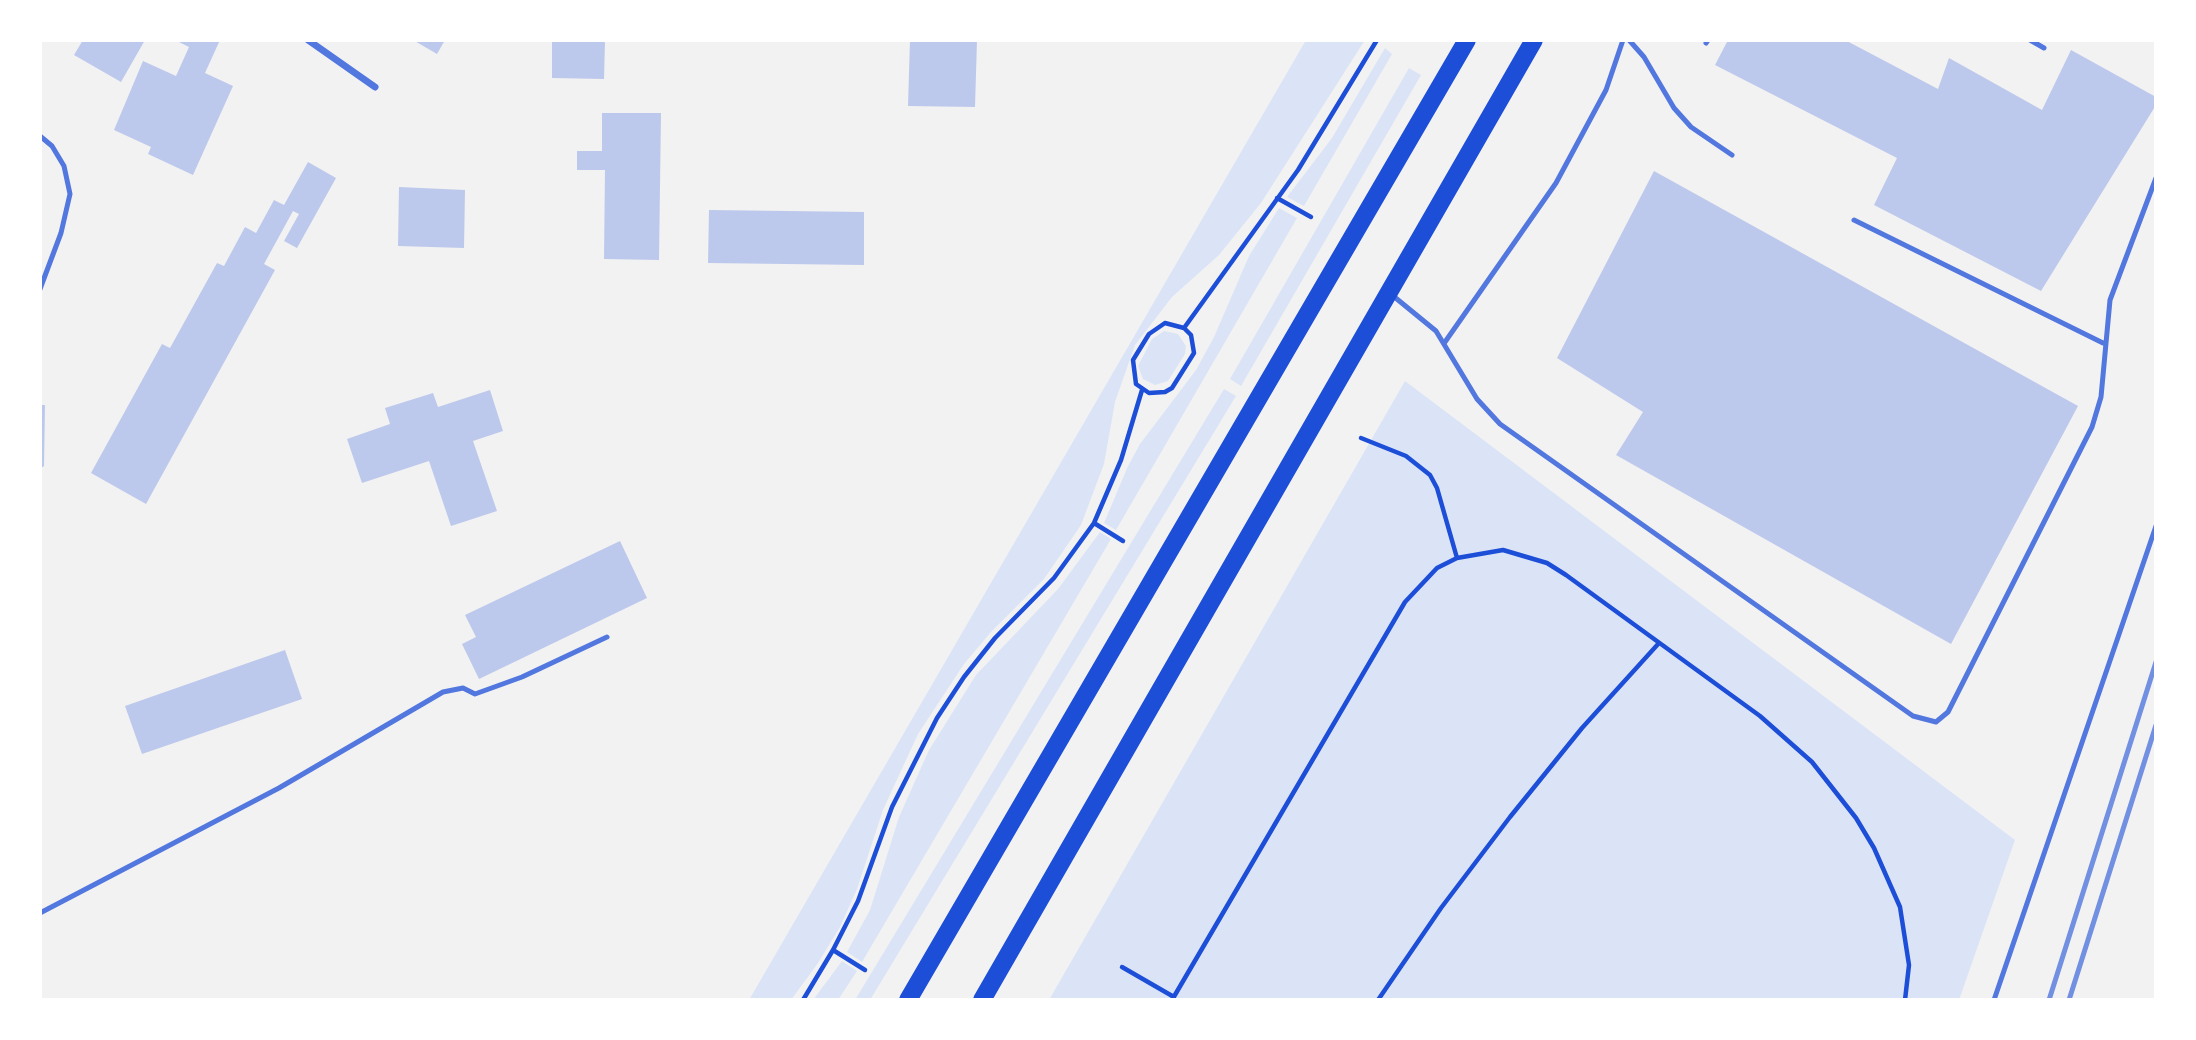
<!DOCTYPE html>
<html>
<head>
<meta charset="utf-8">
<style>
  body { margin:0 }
  #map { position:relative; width:2196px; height:1040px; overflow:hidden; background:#f2f2f2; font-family:Quicksand,sans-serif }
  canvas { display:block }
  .frame { position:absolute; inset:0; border:42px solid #fff; pointer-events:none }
</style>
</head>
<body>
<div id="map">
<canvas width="2196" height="1040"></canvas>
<div class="frame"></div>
</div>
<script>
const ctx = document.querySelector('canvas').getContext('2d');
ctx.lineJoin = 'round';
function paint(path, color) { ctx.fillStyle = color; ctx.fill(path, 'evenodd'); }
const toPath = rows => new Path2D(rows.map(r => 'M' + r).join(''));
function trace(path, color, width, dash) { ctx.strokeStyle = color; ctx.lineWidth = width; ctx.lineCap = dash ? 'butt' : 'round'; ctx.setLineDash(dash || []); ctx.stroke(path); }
paint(toPath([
  [1306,40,1365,40,1261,203,1219,255,1172,297,1135,345,1115,402,1104,464,1081,525,1044,579,991,632,964,664,918,734,883,810,857,889,840,927,818,963,791,1000,749,1000],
  [1385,48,1392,54,1304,206,1287,197,1332,138],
  [1409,68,1421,75,1241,386,1230,379],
  [1279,208,1297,218,1116,530,1104,523,1128,466,1140,444,1196,370,1214,337,1249,256],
  [1164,331,1178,334,1186,346,1185,354,1168,381,1155,385,1143,379,1138,366,1152,339],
  [1405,381,2015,840,1959,1000,1049,1000],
  [1224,389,1236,396,870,1000,855,1000],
  [1100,532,1111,539,862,962,847,952,870,910,899,817,929,750,976,675,1058,589],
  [842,961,857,971,838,1000,813,1000]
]), '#dbe4f7');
paint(toPath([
  [83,40,145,40,121,82,74,55],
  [175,40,220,40,205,73,233,86,193,175,148,154,151,147,114,130,143,61,176,76,189,47],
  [413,40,445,40,437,54],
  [552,40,605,40,604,79,552,78],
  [910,40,977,40,975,107,908,106],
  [1728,40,1845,40,1938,89,1949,58,2042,110,2071,50,2156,97,2156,105,2041,291,1874,205,1897,158,1715,65],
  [602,113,661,113,659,260,604,259,605,170,577,170,577,151,602,151],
  [308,162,336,178,297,248,284,241,299,214,293,211,264,264,275,270,146,504,91,473,162,344,170,348,217,263,224,266,245,227,256,233,274,200,284,205],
  [1654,171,2078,406,1951,644,1616,455,1643,412,1557,358],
  [399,187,465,190,464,248,398,246],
  [709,210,864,212,864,265,708,263],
  [490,390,503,431,473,441,497,511,451,526,429,461,362,483,347,439,390,424,385,408,433,393,438,407],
  [40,405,45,405,44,466,40,469],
  [620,541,647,598,479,679,462,644,476,637,465,615],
  [285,650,302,699,142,754,125,706]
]), '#bdc9ec');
trace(toPath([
  [1277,198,1311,217],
  [1165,323,1184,328,1191,335,1194,353,1172,388,1165,392,1149,393,1136,384,1133,360,1149,334,1165,323],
  [1184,328,1298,170,1377,40],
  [1361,438,1406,456,1430,475,1437,488,1457,558],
  [1094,523,1123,541],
  [833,950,865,970],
  [1122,967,1174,997],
  [803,1000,833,950,858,901,892,807,937,718,964,677,995,638,1054,578,1094,523,1121,460,1142,390],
  [1172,1000,1405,602,1437,568,1457,558,1503,550,1547,563,1566,575,1760,716,1812,762,1856,818,1874,848,1900,907,1909,965,1905,1000],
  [1378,1000,1441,908,1510,817,1582,728,1659,643]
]), '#1d4ed8', 4.5);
trace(toPath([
  [1629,40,1644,57,1674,108,1691,127,1732,155],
  [2030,40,2044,48],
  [1706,43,1708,40],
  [40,136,52,146,64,166,70,194,61,233,40,289],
  [1854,220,2103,343],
  [1392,295,1436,331,1477,399,1500,424,1913,716,1936,722,1948,712,2092,427,2101,397,2110,300,2156,178],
  [1445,342,1556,183,1606,90,1623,40],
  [40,913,279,788,443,692,463,688,475,694,522,677,607,637],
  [1994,1000,2156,526]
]), '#5277de', 5);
trace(toPath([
  [308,40,375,87]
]), '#5277de', 7);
trace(toPath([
  [908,1000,1467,40],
  [982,1000,1534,40]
]), '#1d4ed8', 18);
trace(toPath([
  [2049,1000,2156,662],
  [2069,1000,2156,725]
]), '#7290e2', 5);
</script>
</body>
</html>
